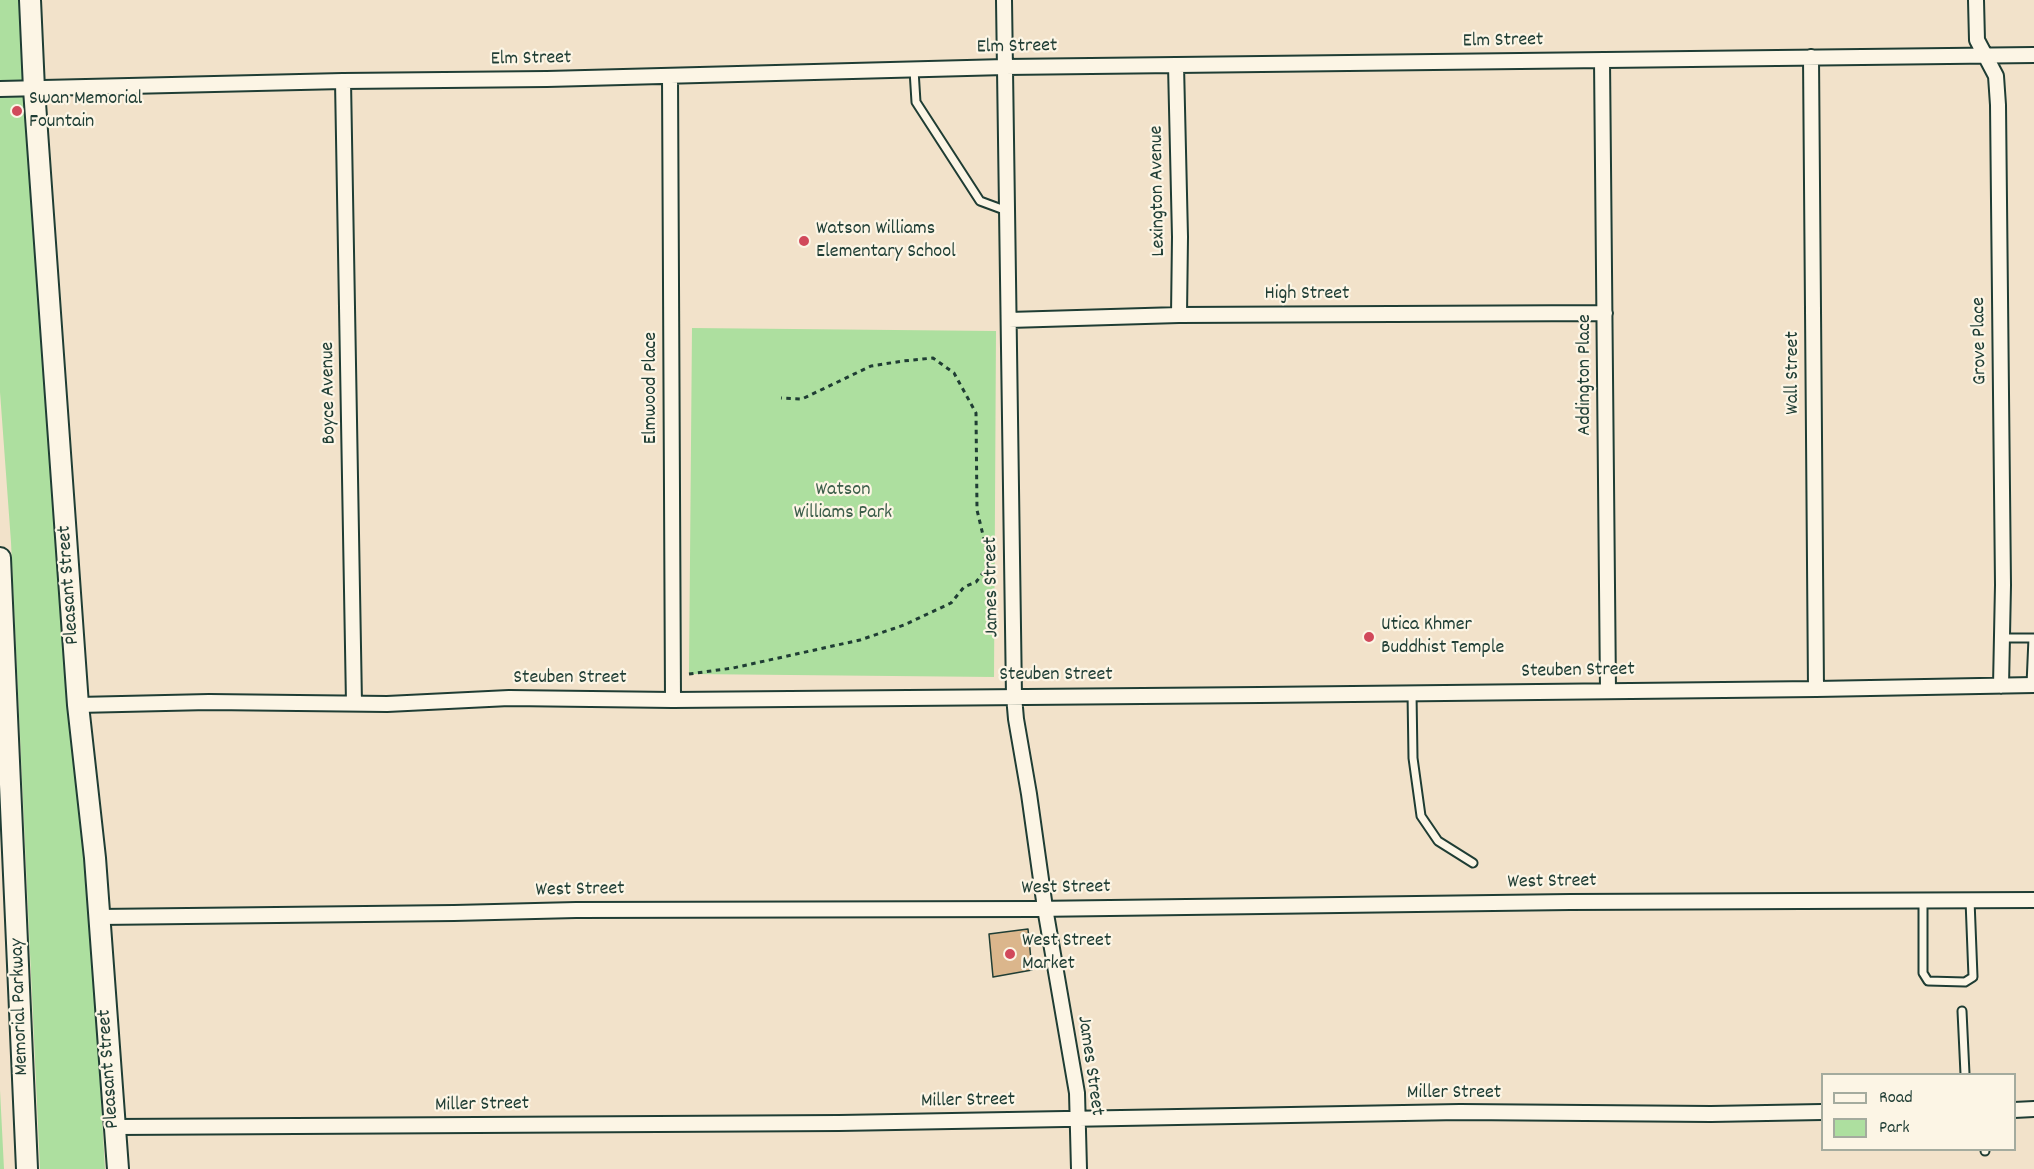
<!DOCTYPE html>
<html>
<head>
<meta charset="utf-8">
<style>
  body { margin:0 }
  #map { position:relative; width:2034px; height:1169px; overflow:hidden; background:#f2e2ca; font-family:Dekko,sans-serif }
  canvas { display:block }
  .legend { position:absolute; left:1821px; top:1073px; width:195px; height:78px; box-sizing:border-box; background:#fcf5e5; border:2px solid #a4ab9e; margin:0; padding:8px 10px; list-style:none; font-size:18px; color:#1f3d34 }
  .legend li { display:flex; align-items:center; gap:12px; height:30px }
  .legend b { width:30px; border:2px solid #a4ab9e }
</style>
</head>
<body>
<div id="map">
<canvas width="2034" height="1169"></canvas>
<ul class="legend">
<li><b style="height:8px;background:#fcf5e5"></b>Road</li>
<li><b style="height:16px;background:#addf9f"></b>Park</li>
</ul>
</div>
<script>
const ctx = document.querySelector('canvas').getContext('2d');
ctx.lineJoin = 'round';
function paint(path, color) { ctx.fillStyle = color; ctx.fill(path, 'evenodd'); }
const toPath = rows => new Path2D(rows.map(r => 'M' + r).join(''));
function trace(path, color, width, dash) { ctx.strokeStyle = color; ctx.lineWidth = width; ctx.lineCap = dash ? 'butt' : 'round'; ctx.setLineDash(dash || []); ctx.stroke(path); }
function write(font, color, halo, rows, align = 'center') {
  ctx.font = font + ' Dekko,sans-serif'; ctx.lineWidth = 4.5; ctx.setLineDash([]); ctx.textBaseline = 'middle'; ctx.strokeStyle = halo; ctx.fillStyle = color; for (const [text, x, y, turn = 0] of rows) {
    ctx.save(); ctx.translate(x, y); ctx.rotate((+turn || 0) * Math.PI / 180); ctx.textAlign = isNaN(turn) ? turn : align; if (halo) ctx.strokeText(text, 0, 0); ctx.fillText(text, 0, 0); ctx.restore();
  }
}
paint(toPath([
  [0,0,21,0,90,906,105,1169,40,1169,11,542,0,392],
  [692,328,996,331,994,677,689,674],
  [0,1090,4,1169,0,1169]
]), '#addf9f');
const building = toPath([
  [1028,929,1032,970,993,977,989,934,1028,929]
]);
paint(building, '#dbb68c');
trace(building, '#1f3d34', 1.5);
const lane = toPath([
  [914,70,916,102,980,201,1007,211],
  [2002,638,2033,638,2031,685],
  [1412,693,1413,758,1421,816,1438,841,1473,863],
  [1923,901,1923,973,1928,981,1965,982,1973,977,1970,900],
  [1962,1011,1965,1074],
  [1985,1151,1985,1150]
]);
const street = toPath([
  [1004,0,1014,696,1016,719,1029,794,1045,908,1077,1093,1079,1169],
  [1976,0,1977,40,1996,76,1998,105,2003,585,2001,686],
  [1811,57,1816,689],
  [1602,60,1608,691],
  [1176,65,1180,237,1179,315],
  [670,76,673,700],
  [343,81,354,703],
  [0,89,343,81,547,79,1005,67,2034,55],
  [1009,320,1179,315,1605,313],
  [78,705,209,702,387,704,509,698,673,700,1260,695,1816,689,2034,685],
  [99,917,454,913,576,910,1033,909,1570,902,2034,900],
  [2014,1110,2034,1109],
  [115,1127,839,1123,1460,1112,1711,1114,1822,1112]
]);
const secondary = toPath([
  [30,0,34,89,78,705,95,858,118,1169],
  [0,558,27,1169]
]);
trace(lane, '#1f3d34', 11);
trace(street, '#1f3d34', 18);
trace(secondary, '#1f3d34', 24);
trace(toPath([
  [689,674,733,668,860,640,904,625,951,603,964,587,976,582,986,569,988,556,977,510,976,413,954,373,933,358,903,361,871,366,802,399,781,398]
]), '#1f3d34', 3, [4.5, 4.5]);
trace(lane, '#fcf5e5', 7);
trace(street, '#fcf5e5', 14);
trace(secondary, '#fcf5e5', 20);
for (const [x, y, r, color] of [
  [17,111,6,"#d1495b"],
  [804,241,6,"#d1495b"],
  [1369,637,6,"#d1495b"],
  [1010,954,6,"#d1495b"]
]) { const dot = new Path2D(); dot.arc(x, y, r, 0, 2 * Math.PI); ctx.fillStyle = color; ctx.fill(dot); trace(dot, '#fcf5e5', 2); }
write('20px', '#1f3d34', '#fcf5e5', [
  ["Elm Street",1503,42,-1],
  ["Elm Street",1017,48,-1],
  ["Elm Street",531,60,-1],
  ["Lexington Avenue",1159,191,-91],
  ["High Street",1307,295],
  ["Grove Place",1981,341,-91],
  ["Wall Street",1794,373,-90],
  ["Addington Place",1586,375,-90],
  ["Elmwood Place",652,388,-90],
  ["Boyce Avenue",330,393,-91],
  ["Pleasant Street",70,585,-94],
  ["James Street",993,587,-91],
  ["Steuben Street",1578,672,-1],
  ["Steuben Street",1056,676],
  ["Steuben Street",570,679],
  ["West Street",1552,883,-1],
  ["West Street",1066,889,-1],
  ["West Street",580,891,-1],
  ["Memorial Parkway",21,1007,-92],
  ["James Street",1089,1066,82],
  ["Pleasant Street",110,1069,-94],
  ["Miller Street",1454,1094],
  ["Miller Street",968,1102,-1],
  ["Miller Street",482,1106,-1]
]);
write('20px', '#1f3d34', '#fcf5e5', [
  ["Swan Memorial",29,100],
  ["Fountain",29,123],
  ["Watson Williams",816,230],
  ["Elementary School",816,253],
  ["Utica Khmer",1381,626],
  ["Buddhist Temple",1381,649],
  ["West Street",1022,942],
  ["Market",1022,965]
], 'left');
write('20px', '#3b5d49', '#fcf5e5', [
  ["Watson",843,491],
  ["Williams Park",843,514]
]);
</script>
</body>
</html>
